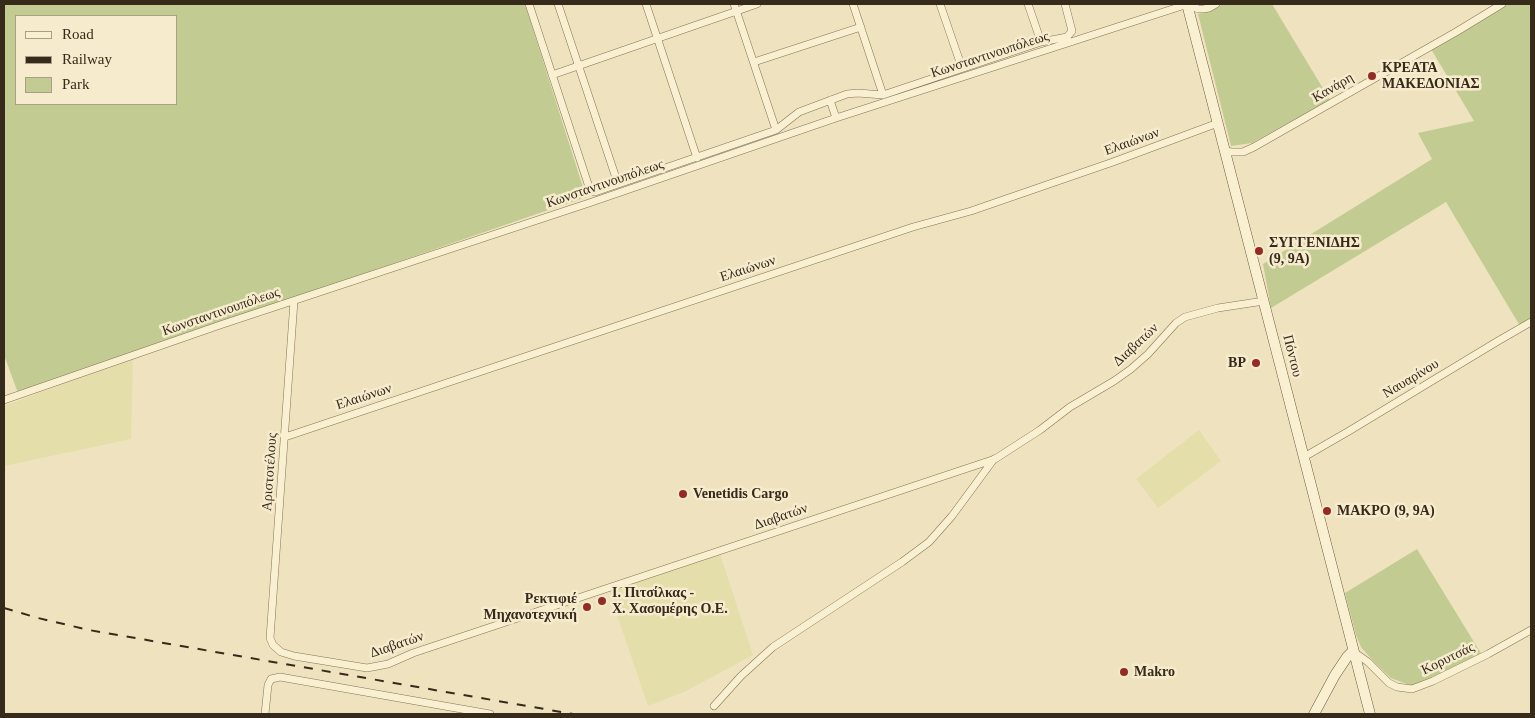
<!DOCTYPE html>
<html>
<head>
<meta charset="utf-8">
<style>
  body { margin:0 }
  #map { position:relative; width:1535px; height:718px; overflow:hidden; background:#eee3be; font-family:"Times New Roman",serif }
  canvas { display:block }
  .frame { position:absolute; inset:0; border:5px solid #362a1b; pointer-events:none }
  .legend { position:absolute; left:15px; top:15px; width:162px; height:90px; box-sizing:border-box; background:#f6eccd; border:1px solid #a99e86; margin:0; padding:6px 9px; list-style:none; font-size:15px; color:#362a1b }
  .legend li { display:flex; align-items:center; gap:10px; height:25px }
  .legend b { width:25px; border:1px solid #a99e86 }
</style>
</head>
<body>
<div id="map">
<canvas width="1535" height="718"></canvas>
<div class="frame"></div>
<ul class="legend">
<li><b style="height:6px;background:#f9efd1"></b>Road</li>
<li><b style="height:6px;background:#362a1b"></b>Railway</li>
<li><b style="height:14px;background:#c2cc92"></b>Park</li>
</ul>
</div>
<script>
const ctx = document.querySelector('canvas').getContext('2d');
ctx.lineJoin = 'round';
function paint(path, color) { ctx.fillStyle = color; ctx.fill(path, 'evenodd'); }
const toPath = rows => new Path2D(rows.map(r => 'M' + r).join(''));
function trace(path, color, width, dash) { ctx.strokeStyle = color; ctx.lineWidth = width; ctx.lineCap = dash ? 'butt' : 'round'; ctx.setLineDash(dash || []); ctx.stroke(path); }
function write(font, color, halo, rows, align = 'center') {
  ctx.font = font + ' "Times New Roman",serif'; ctx.lineWidth = 5; ctx.setLineDash([]); ctx.textBaseline = 'middle'; ctx.strokeStyle = halo; ctx.fillStyle = color; for (const [text, x, y, turn = 0] of rows) {
    ctx.save(); ctx.translate(x, y); ctx.rotate((+turn || 0) * Math.PI / 180); ctx.textAlign = isNaN(turn) ? turn : align; if (halo) ctx.strokeText(text, 0, 0); ctx.fillText(text, 0, 0); ctx.restore();
  }
}
paint(toPath([
  [133,358,131,439,4,466,4,406],
  [1199,430,1221,461,1158,508,1136,479],
  [720,554,753,655,684,692,648,706,609,591]
]), '#e4deab');
paint(toPath([
  [4,4,525,4,586,197,18,393,4,355],
  [16,16,176,16,176,104,16,104],
  [1223,4,1272,4,1330,100,1252,143,1231,146,1198,14,1213,10],
  [1507,4,1531,4,1531,320,1520,326,1446,202,1271,308,1263,264,1432,159,1418,133,1474,121,1431,49],
  [1417,549,1482,655,1412,686,1391,678,1374,662,1361,647,1356,635,1345,593]
]), '#c2cc92');
const street = toPath([
  [529,4,590,190,595,192,776,130,799,112,847,94,858,93,883,95,1041,42,1067,37,1072,31,1065,4],
  [558,4,618,184],
  [646,4,697,158],
  [734,4,776,130],
  [853,4,883,95],
  [940,4,962,68],
  [1028,4,1041,42],
  [754,62,861,27],
  [552,75,757,4],
  [830,100,836,118],
  [1225,151,1232,152,1243,152,1254,147,1456,32,1502,4],
  [294,301,270,638,273,645,281,652,294,656,367,668,388,664,413,653,995,459,1040,430,1070,407,1114,381,1131,369,1148,354,1176,323,1185,317,1218,308,1264,301],
  [4,400,223,324,589,203,836,118,1188,4,1198,9,1203,9,1209,8,1216,4],
  [285,437,913,227,971,211,1113,162,1218,123],
  [1304,457,1349,431,1498,341,1531,322],
  [1354,652,1368,662,1389,683,1397,687,1412,689,1433,681,1488,654,1531,630],
  [714,706,741,676,773,647,902,562,929,542,952,516,994,459],
  [265,714,268,685,271,679,280,677,490,714]
]);
const secondary = toPath([
  [1187,4,1370,714],
  [1314,714,1335,675,1347,657,1353,651]
]);
trace(street, '#877356', 8);
trace(secondary, '#68543a', 11);
trace(street, '#f9efd1', 7);
trace(secondary, '#f9efd1', 10);
trace(toPath([
  [4,608,38,618,89,630,573,714]
]), '#362a1b', 2, [9, 9]);
for (const [x, y, r, color] of [
  [1372,76,5,"#962b25"],
  [1259,251,5,"#962b25"],
  [1256,363,5,"#962b25"],
  [683,494,5,"#962b25"],
  [1327,511,5,"#962b25"],
  [602,601,5,"#962b25"],
  [587,607,5,"#962b25"],
  [1124,672,5,"#962b25"]
]) { const dot = new Path2D(); dot.arc(x, y, r, 0, 2 * Math.PI); ctx.fillStyle = color; ctx.fill(dot); trace(dot, '#f6eccd', 2); }
write('14px', '#362a1b', '#f6eccd', [
  ["Κωνσταντινουπόλεως",990,55,-18],
  ["Κανάρη",1333,88,-30],
  ["Ελαιώνων",1132,142,-20],
  ["Κωνσταντινουπόλεως",605,184,-19],
  ["Ελαιώνων",748,269,-18],
  ["Κωνσταντινουπόλεως",221,312,-19],
  ["Διαβατών",1136,345,-43],
  ["Πόντου",1292,356,76],
  ["Ναυαρίνου",1411,379,-31],
  ["Ελαιώνων",364,397,-18],
  ["Αριστοτέλους",270,472,-86],
  ["Διαβατών",781,517,-19],
  ["Διαβατών",397,645,-19],
  ["Κορυτσάς",1448,659,-26]
]);
write('bold 14px', '#362a1b', '#f6eccd', [
  ["ΚΡΕΑΤΑ",1382,68],
  ["ΜΑΚΕΔΟΝΙΑΣ",1382,84],
  ["ΣΥΓΓΕΝΙΔΗΣ",1269,243],
  ["(9, 9Α)",1269,259],
  ["BP",1246,363,"right"],
  ["Venetidis Cargo",693,494],
  ["ΜΑΚΡΟ (9, 9Α)",1337,511],
  ["Ι. Πιτσίλκας -",612,593],
  ["Χ. Χασομέρης Ο.Ε.",612,609],
  ["Ρεκτιφιέ",577,599,"right"],
  ["Μηχανοτεχνική",577,615,"right"],
  ["Makro",1134,672]
], 'left');
</script>
</body>
</html>
